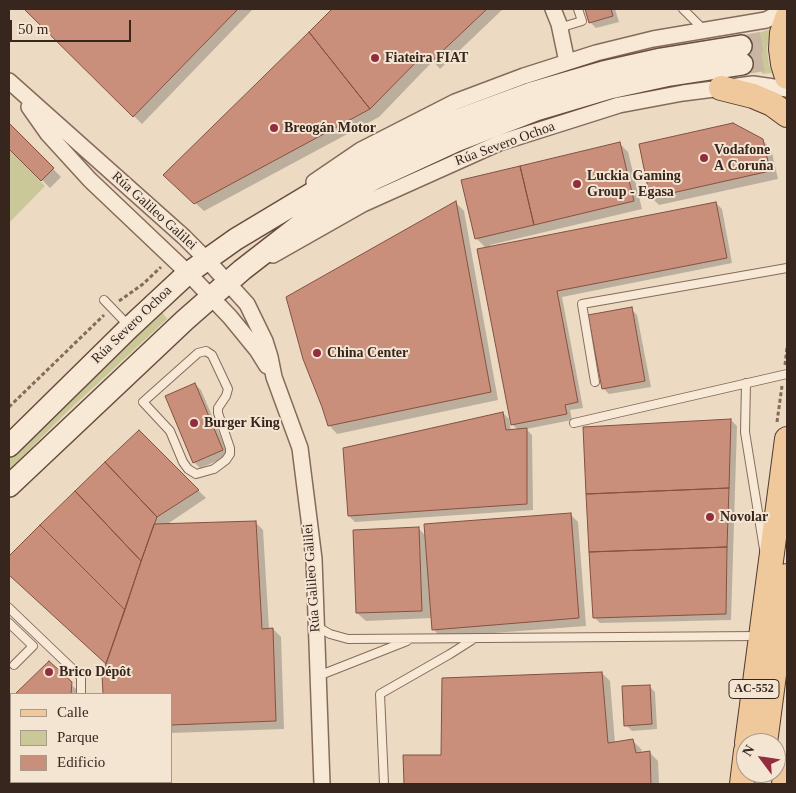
<!DOCTYPE html>
<html>
<head>
<meta charset="utf-8">
<style>
  body { margin:0 }
  #map { position:relative; width:796px; height:793px; overflow:hidden; background:#ecdac3; font-family:Georgia,serif }
  canvas { display:block }
  .frame { position:absolute; inset:0; border:10px solid #37261e; pointer-events:none }
  .legend { position:absolute; left:10px; top:693px; width:162px; height:90px; box-sizing:border-box; background:#f4e5d3; border:1px solid #a8998b; margin:0; padding:6px 9px; list-style:none; font-size:15px; color:#37261e }
  .legend li { display:flex; align-items:center; gap:10px; height:25px }
  .legend b { width:25px; border:1px solid #a8998b }
  .north { position:absolute; left:736px; top:733px; width:50px; height:50px; box-sizing:border-box; background:#f4e5d3; border:1px solid #a8998b; border-radius:50%; rotate:301deg; font-size:14px; font-weight:700; line-height:20px; text-align:center; color:#37261e }
  .north::after { content:''; display:block; margin:auto; width:18px; height:22px; background:#932d3d; clip-path:polygon(50% 0,100% 100%,50% 72%,0 100%) }
  .scale { position:absolute; left:10px; top:20px; width:121px; height:22px; box-sizing:border-box; border:2px solid #37261e; border-top:0; padding-left:6px; font-size:15px; line-height:18px; white-space:nowrap; color:#37261e; -webkit-text-stroke:4px #f4e5d3; paint-order:stroke }
</style>
</head>
<body>
<div id="map">
<canvas width="796" height="793"></canvas>
<div class="frame"></div>
<ul class="legend">
<li><b style="height:6px;background:#efc89c"></b>Calle</li>
<li><b style="height:14px;background:#cac898"></b>Parque</li>
<li><b style="height:14px;background:#c98f7a"></b>Edificio</li>
</ul>
<div class="north">N</div>
<div class="scale">50 m</div>
</div>
<script>
const ctx = document.querySelector('canvas').getContext('2d');
ctx.lineJoin = 'round';
function paint(path, color) { ctx.fillStyle = color; ctx.fill(path, 'evenodd'); }
const toPath = rows => new Path2D(rows.map(r => 'M' + r).join(''));
function trace(path, color, width, dash) { ctx.strokeStyle = color; ctx.lineWidth = width; ctx.lineCap = dash ? 'butt' : 'round'; ctx.setLineDash(dash || []); ctx.stroke(path); }
function write(font, color, halo, rows, align = 'center') {
  ctx.font = font + ' Georgia,serif'; ctx.lineWidth = 4; ctx.setLineDash([]); ctx.textBaseline = 'middle'; ctx.strokeStyle = halo; ctx.fillStyle = color; for (const [text, x, y, turn = 0] of rows) {
    ctx.save(); ctx.translate(x, y); ctx.rotate((+turn || 0) * Math.PI / 180); ctx.textAlign = isNaN(turn) ? turn : align; if (halo) ctx.strokeText(text, 0, 0); ctx.fillText(text, 0, 0); ctx.restore();
  }
}
paint(toPath([
  [771,29,767,48,769,65,772,73,762,74,758,33],
  [9,149,45,186,9,223],
  [162,312,167,319,68,411,9,470,9,456,111,357]
]), '#cac898');
paint(toPath([
  [26,9,253,9,142,124],
  [333,9,503,9,440,69,433,61,379,117,204,211,165,175],
  [587,9,615,9,619,22,596,28,590,22],
  [9,124,61,177,50,188,9,147],
  [762,140,771,149,778,179,659,205,651,197],
  [620,144,628,152,642,209,490,245,491,247,716,203,722,209,732,263,562,297,583,408,570,410,572,420,526,429,532,435,533,510,355,522,349,516,503,413,509,419,511,431,518,430,512,424,486,248,476,238],
  [456,203,464,211,498,400,337,434,329,425],
  [631,309,637,315,651,387,609,394,603,388],
  [195,384,201,390,229,456,200,468,194,462],
  [731,420,737,426,731,620,600,623,594,617],
  [139,432,206,498,166,525,255,522,263,530,269,629,273,629,281,637,284,729,171,733,171,694,104,694,104,675,107,664,9,574,9,558],
  [570,514,578,522,586,626,441,637,433,629,432,618,366,621,357,613,419,529,426,536],
  [49,663,79,692,79,694,17,694],
  [602,673,610,681,615,743,633,741,641,749,642,753,650,753,658,761,659,784,405,784,404,756,442,756],
  [649,686,655,692,657,729,632,731,626,725],
  [11,700,11,782,77,782,77,784,9,784,9,702]
]), '#0003');
const building = toPath([
  [24,9,238,9,133,117,24,9],
  [332,9,487,9,432,61,424,54,370,109,309,32,332,9],
  [585,9,611,9,613,16,589,23,585,9],
  [309,32,370,109,194,204,163,175,309,32],
  [9,123,54,168,41,181,9,149,9,123],
  [733,123,763,139,770,171,650,198,639,144,733,123],
  [620,142,634,201,534,225,520,166,620,142],
  [520,166,534,225,475,239,461,180,520,166],
  [456,201,491,392,328,426,322,407,303,359,286,297,456,201],
  [716,202,727,258,557,291,578,402,565,405,567,414,511,425,477,249,716,202],
  [632,307,645,381,602,389,588,315,632,307],
  [195,383,223,450,193,463,165,396,195,383],
  [503,412,506,430,527,428,527,504,348,516,343,448,503,412],
  [731,419,729,488,586,494,583,427,731,419],
  [139,430,199,490,157,517,105,462,139,430],
  [105,462,157,517,141,561,75,491,105,462],
  [729,488,727,547,589,552,586,494,729,488],
  [75,491,141,561,125,610,40,525,75,491],
  [571,513,579,618,432,630,424,524,571,513],
  [256,521,262,629,273,628,276,721,171,725,171,694,103,694,102,675,154,524,256,521],
  [40,525,125,610,106,664,9,575,9,556,40,525],
  [419,527,422,611,356,613,353,530,419,527],
  [727,547,726,614,593,618,589,552,727,547],
  [49,661,72,682,71,694,15,694,49,661],
  [602,672,608,743,633,739,636,753,650,751,651,784,404,784,403,755,441,755,442,678,602,672],
  [650,685,652,724,624,726,622,686,650,685],
  [11,698,11,782,69,782,69,784,9,784,9,700,11,698]
]);
paint(building, '#c98f7a');
trace(building, '#845141', 1);
trace(toPath([
  [741,46,787,38],
  [742,64,787,57]
]), '#c8b6a2', 21, [21, 11]);
const lane = toPath([
  [683,9,704,30],
  [559,28,582,21,578,9],
  [104,300,129,326],
  [206,351,212,355,228,389,226,396,218,408,218,413,230,448,230,454,226,460,214,469,196,474,188,469,183,462,170,431,143,402,198,353,206,351],
  [595,382,582,304,787,268],
  [746,383,745,432,764,549],
  [574,423,787,374],
  [9,608,81,677,81,694],
  [9,623,33,646,14,665],
  [316,626,330,634,348,639,759,636],
  [318,676,407,641],
  [384,784,380,694,450,654,472,640]
]);
const street = toPath([
  [553,9,559,24,567,62],
  [9,81,184,237,207,260,247,304,265,341,270,357,274,377,300,448,314,559,322,784],
  [29,107,48,134,90,180,188,273,230,317,257,350,267,366],
  [314,182,361,150,455,102,524,76,596,53,653,39,766,20,787,9],
  [273,255,363,204,499,143,619,105,683,93,753,84,787,89]
]);
const secondary = toPath([
  [9,446,130,327,188,273,236,239,321,188,392,150,460,119,531,93,603,72,661,59,741,46],
  [9,486,185,320,242,270,309,218,374,179,456,141,536,110,610,88,670,75,742,64]
]);
const primary = toPath([
  [787,18,782,33,781,49,783,64,787,77],
  [721,88,753,96,772,104,787,115],
  [747,743,787,439],
  [765,743,787,576],
  [742,784,746,751],
  [784,784,787,767]
]);
trace(lane, '#866b5b', 10);
trace(street, '#866b5b', 18);
trace(secondary, '#684c3e', 24);
trace(primary, '#543a2f', 26);
trace(toPath([
  [119,301,143,284,161,267],
  [785,365,787,347],
  [9,407,104,315],
  [777,422,782,386]
]), '#866b5b', 3, [4, 2.5]);
trace(lane, '#f8e8d6', 8);
trace(street, '#f8e8d6', 15);
trace(secondary, '#f8e8d6', 21);
trace(primary, '#efc89c', 24);
for (const [x, y, r, color] of [
  [375,58,5,"#932d3d"],
  [274,128,5,"#932d3d"],
  [704,158,5,"#932d3d"],
  [577,184,5,"#932d3d"],
  [317,353,5,"#932d3d"],
  [194,423,5,"#932d3d"],
  [710,517,5,"#932d3d"],
  [49,672,5,"#932d3d"]
]) { const dot = new Path2D(); dot.arc(x, y, r, 0, 2 * Math.PI); ctx.fillStyle = color; ctx.fill(dot); trace(dot, '#f4e5d3', 2); }
for (const [x, y, w] of [
  [754,689,50]
]) { const box = new Path2D(); box.roundRect(x - w / 2, y - 9.5, w, 19, 4); ctx.fillStyle = '#f4e5d3'; ctx.fill(box); trace(box, '#37261e', 1); }
write('bold 12px', '#37261e', null, [
  ["AC-552",754,689]
]);
write('bold 14px', '#37261e', '#f4e5d3', [
  ["Fiateira FIAT",385,58],
  ["Breogán Motor",284,128],
  ["Vodafone",714,150],
  ["A Coruña",714,166],
  ["Luckia Gaming",587,176],
  ["Group - Egasa",587,192],
  ["China Center",327,353],
  ["Burger King",204,423],
  ["Novolar",720,517],
  ["Brico Dépôt",59,672]
], 'left');
write('14px', '#37261e', '#f4e5d3', [
  ["Rúa Severo Ochoa",505,144,-20],
  ["Rúa Galileo Galilei",154,211,42],
  ["Rúa Severo Ochoa",132,325,-44],
  ["Rúa Galileo Galilei",312,578,-94]
]);
</script>
</body>
</html>
